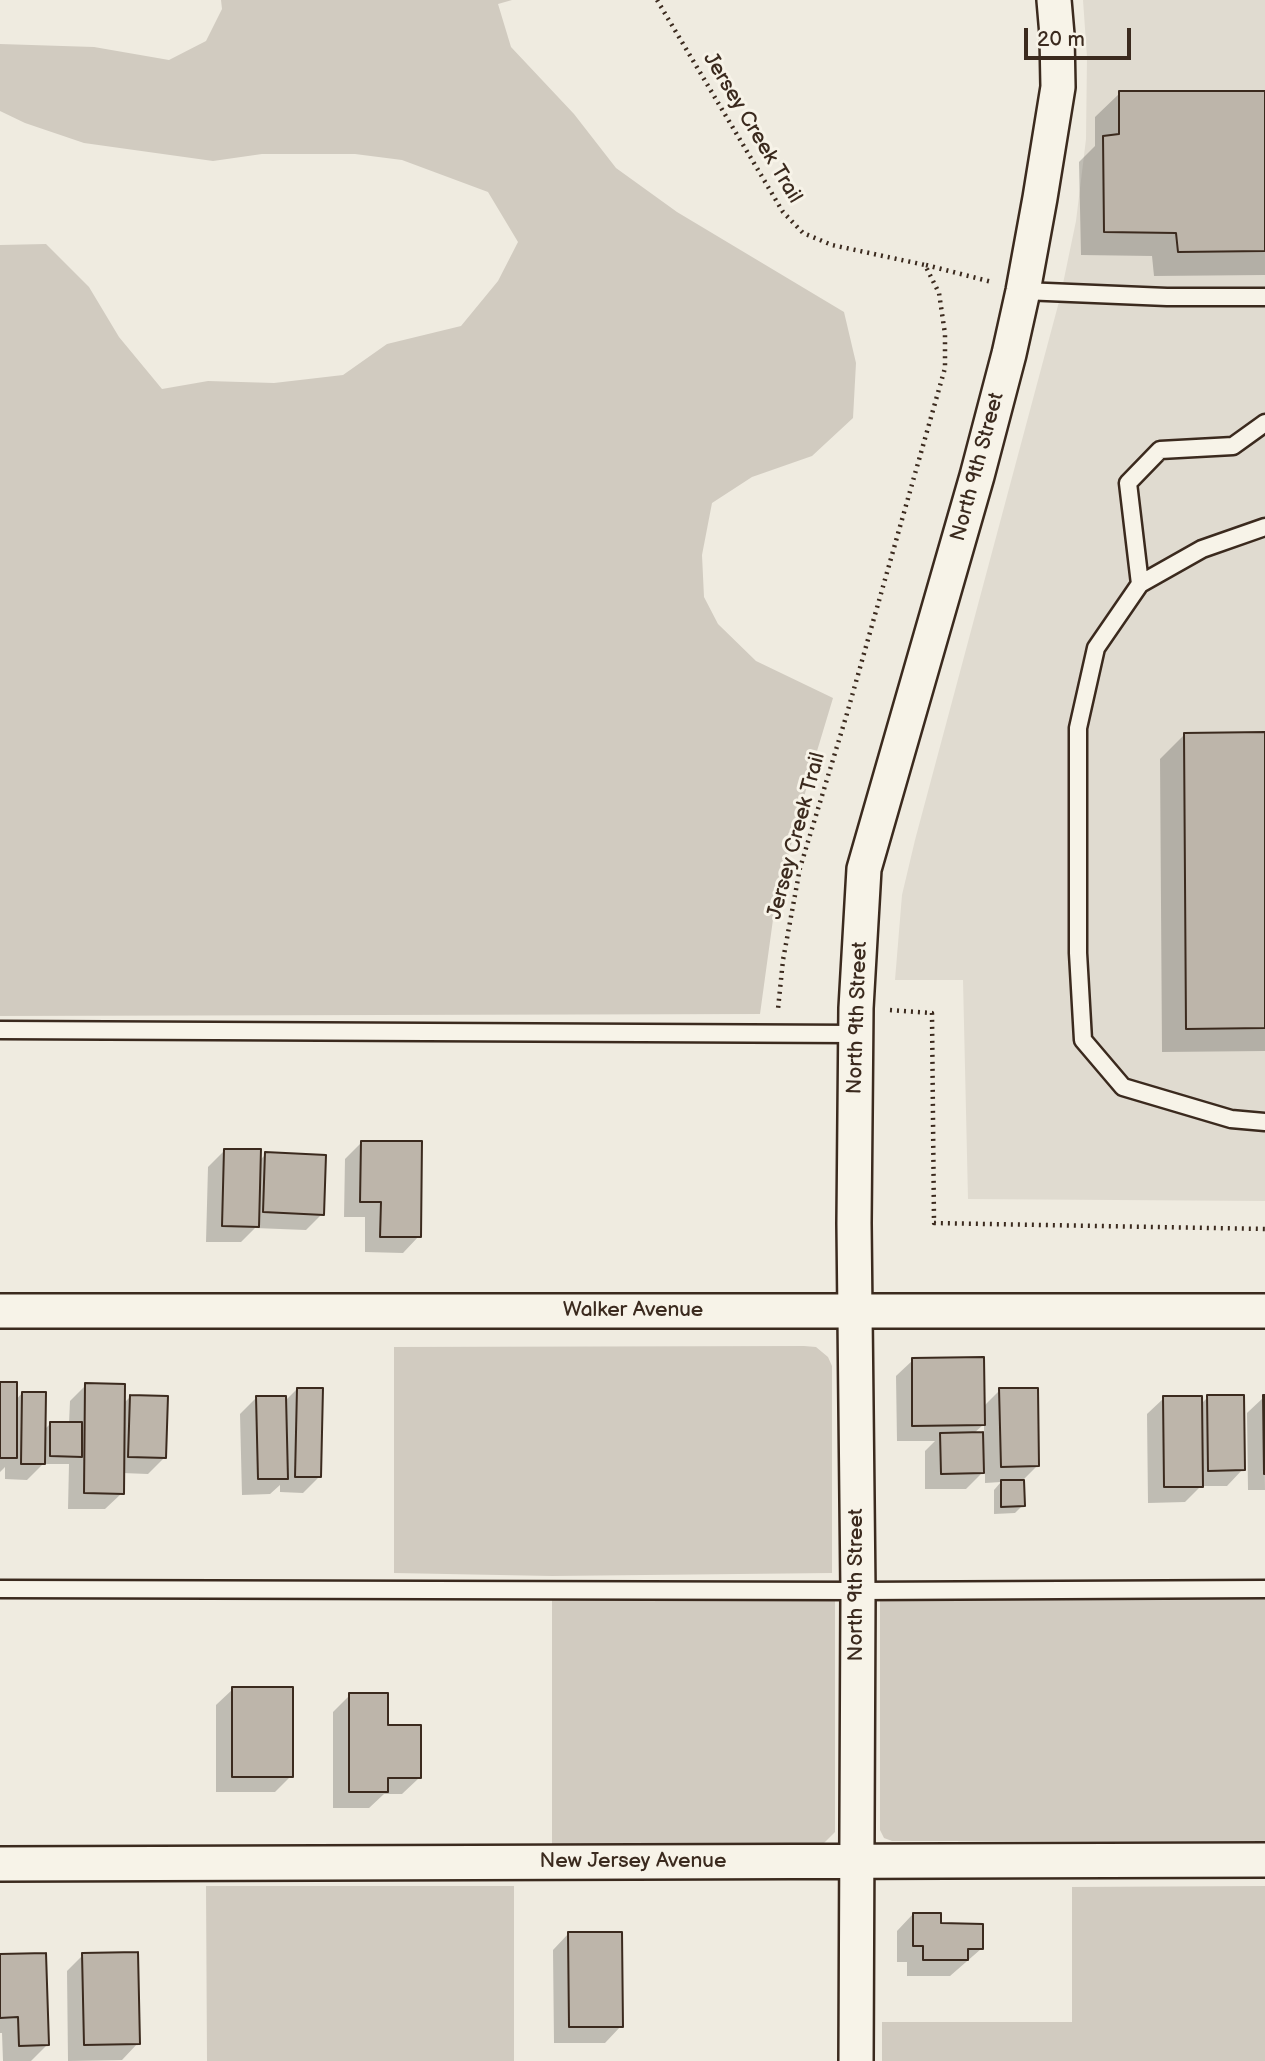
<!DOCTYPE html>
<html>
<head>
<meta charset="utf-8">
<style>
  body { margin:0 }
  #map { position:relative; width:1265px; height:2061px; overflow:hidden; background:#efebe0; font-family:"Balsamiq Sans",sans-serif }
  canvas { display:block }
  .scale { position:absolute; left:1024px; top:28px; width:107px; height:32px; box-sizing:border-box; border:4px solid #3b2a1e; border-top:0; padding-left:9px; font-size:21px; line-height:24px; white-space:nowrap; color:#3b2a1e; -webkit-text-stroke:5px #f7f3e8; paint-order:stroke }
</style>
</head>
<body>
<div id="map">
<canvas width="1265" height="2061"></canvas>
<div class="scale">20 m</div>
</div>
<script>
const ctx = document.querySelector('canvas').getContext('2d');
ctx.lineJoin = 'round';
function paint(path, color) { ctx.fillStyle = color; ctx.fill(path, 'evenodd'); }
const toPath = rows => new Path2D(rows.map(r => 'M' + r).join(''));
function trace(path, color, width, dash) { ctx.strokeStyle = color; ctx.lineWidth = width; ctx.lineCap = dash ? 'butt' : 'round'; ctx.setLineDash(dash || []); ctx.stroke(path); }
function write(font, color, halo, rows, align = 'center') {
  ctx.font = font + ' "Balsamiq Sans",sans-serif'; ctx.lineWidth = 6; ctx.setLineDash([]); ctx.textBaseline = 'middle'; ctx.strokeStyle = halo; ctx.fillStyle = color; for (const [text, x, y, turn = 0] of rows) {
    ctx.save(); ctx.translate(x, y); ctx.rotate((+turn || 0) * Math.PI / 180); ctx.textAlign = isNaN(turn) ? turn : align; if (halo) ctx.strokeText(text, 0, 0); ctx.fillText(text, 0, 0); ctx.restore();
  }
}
paint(toPath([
  [1083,0,1265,0,1265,1201,968,1199,963,980,895,980,902,895,915,840,1060,298,1076,221,1086,139,1087,57]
]), '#e0dbd0');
paint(toPath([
  [221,0,512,0,498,4,511,47,574,114,616,168,677,212,844,312,856,363,853,418,812,456,752,477,712,503,702,555,704,597,718,624,756,661,833,698,811,771,775,905,760,1014,0,1016,0,245,46,244,89,287,119,337,162,389,208,381,274,383,343,375,387,344,461,326,498,281,518,242,488,192,402,160,355,154,262,154,213,161,84,143,25,123,0,111,0,44,94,47,169,60,206,41,222,9],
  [804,1346,816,1347,828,1357,832,1366,832,1573,552,1576,394,1573,394,1347],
  [880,1597,1265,1597,1265,1841,892,1841,884,1838,880,1830],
  [552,1599,835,1599,835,1832,823,1844,552,1844],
  [206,1886,514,1886,514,2061,207,2061],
  [1265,1886,1265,2061,882,2061,882,2022,1072,2022,1072,1887]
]), '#d1cbc0');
paint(toPath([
  [1120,93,1265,93,1265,275,1154,276,1152,256,1081,255,1079,162,1095,146,1095,117],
  [1265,734,1265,1051,1162,1052,1160,759,1184,735],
  [362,1142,419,1236,403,1253,365,1252,365,1217,344,1217,345,1159],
  [224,1151,259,1161,266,1154,322,1214,306,1230,255,1228,241,1242,206,1242,208,1167],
  [913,1360,983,1407,1000,1390,1038,1465,1023,1480,1023,1505,1015,1513,994,1514,994,1490,1001,1482,985,1483,985,1470,966,1489,925,1489,925,1451,935,1441,897,1441,896,1376],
  [984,1424,984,1434,973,1434],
  [0,1384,15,1401,22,1393,44,1430,51,1423,69,1424,70,1401,86,1385,123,1404,131,1396,164,1458,148,1474,122,1473,122,1493,105,1509,68,1509,69,1464,43,1464,27,1480,5,1479,5,1467,0,1472],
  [297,1389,320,1476,303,1493,280,1492,280,1485,270,1494,242,1495,240,1414,256,1398,284,1402],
  [1208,1397,1243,1469,1227,1486,1201,1486,1185,1502,1148,1503,1147,1414,1164,1398,1201,1404],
  [1264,1397,1265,1490,1248,1490,1247,1413],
  [233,1689,291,1776,275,1792,216,1792,216,1705],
  [350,1695,387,1726,419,1778,402,1794,384,1794,369,1808,333,1808,333,1712],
  [913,1914,939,1925,981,1949,950,1976,907,1976,907,1962,897,1962,897,1931],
  [569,1933,621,2026,605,2043,554,2043,553,1950],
  [83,1955,138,2043,122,2060,68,2061,67,1971],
  [0,1956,47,2045,31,2061,3,2061,2,2033,0,2033]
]), '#0003');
const building = toPath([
  [1119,91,1265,91,1265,251,1178,252,1176,233,1104,232,1103,136,1119,134,1119,91],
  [1265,732,1265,1028,1186,1029,1184,733,1265,732],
  [361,1141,422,1141,421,1237,380,1237,381,1202,360,1202,361,1141],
  [224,1149,261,1149,259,1227,222,1226,224,1149],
  [265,1152,326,1155,324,1215,263,1212,265,1152],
  [984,1357,985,1425,912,1426,912,1358,984,1357],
  [0,1382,17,1382,17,1458,0,1458,0,1382],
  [85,1383,125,1384,124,1494,84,1493,85,1383],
  [297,1388,323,1388,321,1477,295,1477,297,1388],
  [999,1388,1038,1388,1039,1466,1001,1467,999,1388],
  [22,1392,46,1392,45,1464,21,1464,22,1392],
  [130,1395,168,1396,166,1458,128,1457,130,1395],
  [1207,1395,1244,1395,1245,1470,1208,1471,1207,1395],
  [1263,1395,1265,1395,1265,1474,1264,1474,1263,1395],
  [256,1396,286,1396,288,1479,258,1479,256,1396],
  [1163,1396,1202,1396,1203,1487,1164,1487,1163,1396],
  [50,1422,82,1422,82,1457,50,1456,50,1422],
  [983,1432,984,1473,941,1474,940,1433,983,1432],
  [1001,1480,1024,1480,1025,1506,1001,1507,1001,1480],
  [232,1687,293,1687,293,1777,232,1777,232,1687],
  [349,1693,388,1693,388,1725,421,1725,421,1778,388,1778,388,1792,349,1792,349,1693],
  [913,1913,941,1913,941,1923,983,1924,983,1949,968,1949,968,1960,923,1960,923,1946,913,1946,913,1913],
  [568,1932,622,1932,623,2027,569,2027,568,1932],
  [138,1952,140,2044,84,2045,82,1953,138,1952],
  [46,1953,49,2045,19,2046,18,2017,0,2018,0,1954,46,1953]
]);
paint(building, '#bdb5aa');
trace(building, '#3b2a1e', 2);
const lane = toPath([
  [1023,291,1167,297,1265,297],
  [1265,527,1202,549,1140,584,1096,648,1078,728,1078,953,1083,1040,1123,1087,1231,1119,1265,1122],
  [1140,584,1128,483,1160,450,1233,446,1265,423],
  [0,1030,856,1034],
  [0,1589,858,1591,1265,1589]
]);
const street = toPath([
  [0,1311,1265,1311],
  [0,1864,1265,1860],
  [856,2061,858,1591,854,1223,856,1008,864,869,977,476,1009,354,1023,291,1040,198,1058,87,1057,35,1054,0]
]);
trace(lane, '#3b2a1e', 21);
trace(street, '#3b2a1e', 38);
trace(toPath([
  [657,0,783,212,803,233,832,245,925,265,939,293,945,334,945,368,846,717,800,868,783,960,778,1009],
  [926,265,992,282],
  [890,1010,932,1013,934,1223,1265,1229]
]), '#3b2a1e', 4.5, [2, 5]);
trace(lane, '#f7f3e8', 16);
trace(street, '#f7f3e8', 33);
write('21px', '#3b2a1e', '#f7f3e8', [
  ["Jersey Creek Trail",752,128,59],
  ["North 9th Street",978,467,-75],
  ["Jersey Creek Trail",797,836,-75],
  ["North 9th Street",858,1018,-88],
  ["Walker Avenue",633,1311],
  ["North 9th Street",857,1585,-90],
  ["New Jersey Avenue",633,1862]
]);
</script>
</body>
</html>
